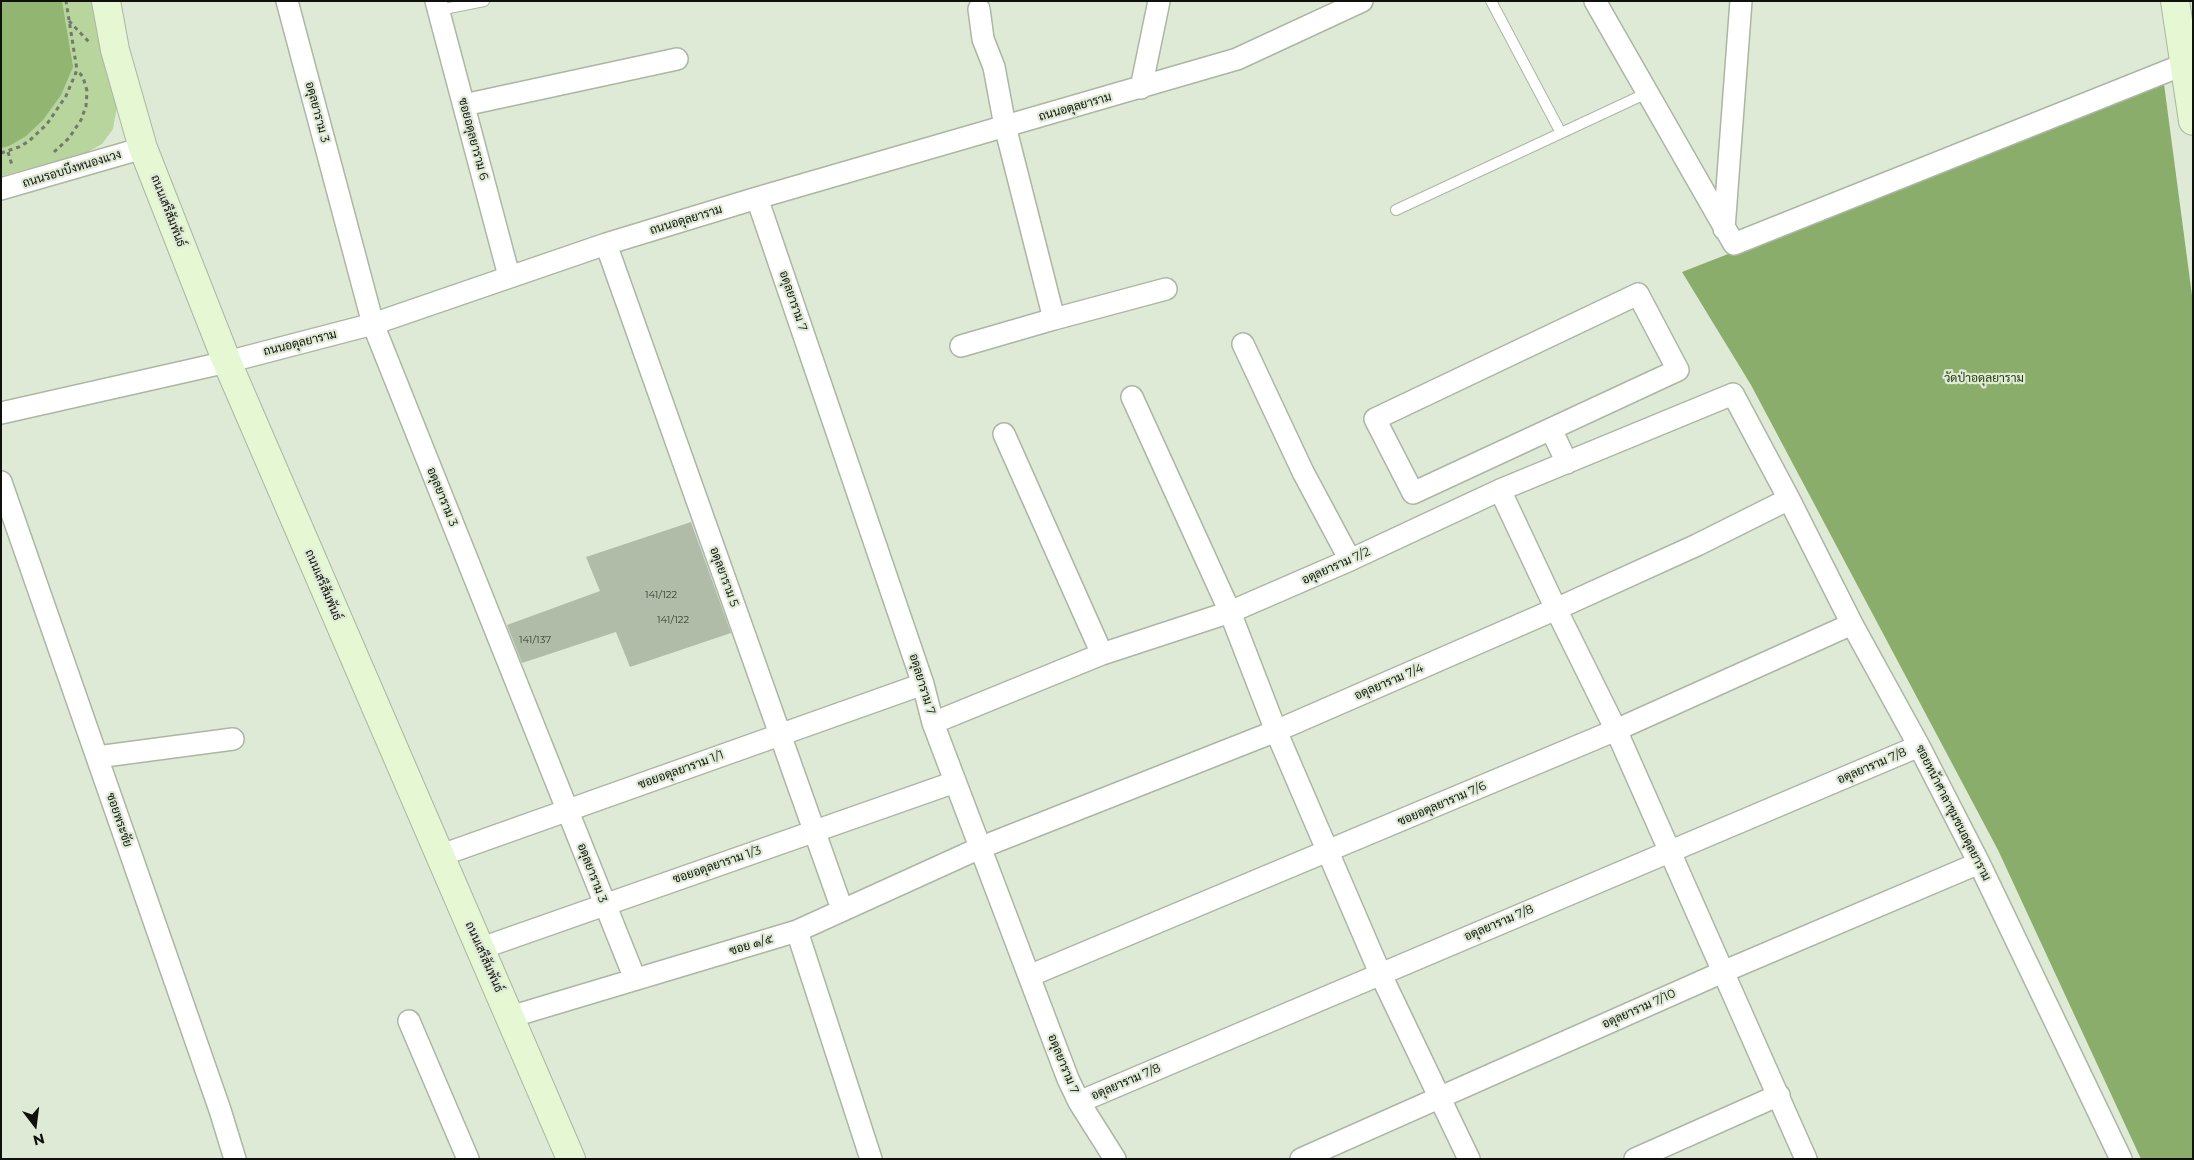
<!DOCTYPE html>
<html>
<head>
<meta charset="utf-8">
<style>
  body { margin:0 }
  #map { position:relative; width:2194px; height:1160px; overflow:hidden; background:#dfead6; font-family:Montserrat,sans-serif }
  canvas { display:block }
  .frame { position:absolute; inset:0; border:2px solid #0f120c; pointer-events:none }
  .north { position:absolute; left:10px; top:1100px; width:50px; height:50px; -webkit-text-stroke:4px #dfead6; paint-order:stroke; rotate:165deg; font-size:14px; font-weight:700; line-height:20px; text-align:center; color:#0f120c }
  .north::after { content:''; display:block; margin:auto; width:18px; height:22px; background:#0f120c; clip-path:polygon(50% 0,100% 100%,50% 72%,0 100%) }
</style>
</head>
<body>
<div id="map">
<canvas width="2194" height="1160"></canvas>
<div class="frame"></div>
<div class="north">N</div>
</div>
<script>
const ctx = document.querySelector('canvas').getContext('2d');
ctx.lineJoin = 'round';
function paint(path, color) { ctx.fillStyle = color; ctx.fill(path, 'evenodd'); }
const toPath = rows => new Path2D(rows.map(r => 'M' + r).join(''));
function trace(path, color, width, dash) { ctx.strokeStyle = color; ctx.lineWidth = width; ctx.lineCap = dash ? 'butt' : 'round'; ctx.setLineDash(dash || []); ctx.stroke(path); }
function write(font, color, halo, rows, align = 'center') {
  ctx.font = font + ' Montserrat,Sarabun,sans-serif'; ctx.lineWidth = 4.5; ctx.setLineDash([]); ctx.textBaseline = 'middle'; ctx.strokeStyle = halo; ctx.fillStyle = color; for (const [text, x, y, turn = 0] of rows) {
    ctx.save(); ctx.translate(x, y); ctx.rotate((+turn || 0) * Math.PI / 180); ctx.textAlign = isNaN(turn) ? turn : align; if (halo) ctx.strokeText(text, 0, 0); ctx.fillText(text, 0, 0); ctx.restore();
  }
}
paint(toPath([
  [1,1,101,1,117,107,113,129,102,144,84,154,1,176]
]), '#b7d59d');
paint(toPath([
  [2164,84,2193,303,2193,1159,2141,1159,1998,850,1751,385,1682,272]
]), '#8aad6b');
paint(toPath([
  [1,1,62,1,73,67,61,95,43,120,26,136,9,146,1,148]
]), '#92b572');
paint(toPath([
  [691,522,731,633,630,667,616,632,522,663,507,625,600,591,586,557]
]), '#b0bba8');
const lane = toPath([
  [1491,1,1561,133],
  [439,10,484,1],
  [1396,210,1647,93]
]);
const street = toPath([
  [287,1,373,324,635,979],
  [436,1,509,276],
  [1595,1,1734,244,2185,64],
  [979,9,983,39,994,67,1005,126,1054,319,1166,289],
  [1141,88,1159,1],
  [464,105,677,59],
  [1,189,143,148],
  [757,198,923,684,933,723,1068,1079,1079,1102,1115,1159],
  [1724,229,1741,1],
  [606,244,842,909],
  [1638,294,1678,370,1413,493,1375,419,1638,294],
  [1243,344,1303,472,1350,560],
  [961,346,1054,319],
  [1132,397,1230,612,1276,731,1380,973,1469,1159],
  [1,413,227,362,373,324,606,244,757,198,1237,59,1362,1],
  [1551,429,1567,463],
  [1004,434,1102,654],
  [1,482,220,1110,235,1159],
  [1500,490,1556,609,1616,730,1806,1159],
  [933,723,1102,654,1230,612,1350,560,1500,490,1733,394,1789,499,1852,624,1919,746,1979,863,2121,1159],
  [97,757,233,739],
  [439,856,923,684],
  [797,931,871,1159],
  [479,949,955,782],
  [1029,976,1616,730,1852,624],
  [510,1017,797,931,982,847,1276,731,1556,609,1697,545,1789,499],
  [409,1021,468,1159],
  [1079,1102,1919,746],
  [1301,1159,1725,971,1979,863],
  [1635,1159,1779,1095]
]);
const secondary = toPath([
  [106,1,115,50,143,148,227,362,571,1159],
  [2175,1,2193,121]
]);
trace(lane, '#abb6a3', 12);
trace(street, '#abb6a3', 24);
trace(secondary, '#abb6a3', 30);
trace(toPath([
  [69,21,89,42],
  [8,152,12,165],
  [54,152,69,138,81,120,86,106,87,91,83,77,77,70],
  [1,153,19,147,29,141,47,124,66,96,77,70,66,1]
]), '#737a6d', 3, [4, 4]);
trace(lane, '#fff', 10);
trace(street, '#fff', 21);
trace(secondary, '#e5f7d3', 28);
write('10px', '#373c33', null, [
  ["141/122",661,595],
  ["141/122",673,620],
  ["141/137",535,640]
]);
write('12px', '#0f120c', '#dfead6', [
  ["ถนนอดุลยาราม",1075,107,-16],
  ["อดุลยาราม 3",317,112,75],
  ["ซอยอดุลยาราม 6",473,139,75],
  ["ถนนรอบบึงหนองแวง",72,169,-17],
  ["ถนนเสรีสัมพันธ์",168,211,69],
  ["ถนนอดุลยาราม",686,220,-17],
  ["อดุลยาราม 7",793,301,71],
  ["ถนนอดุลยาราม",300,343,-14],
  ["อดุลยาราม 3",442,497,68],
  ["อดุลยาราม 7/2",1336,566,-24],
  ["อดุลยาราม 5",724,577,70],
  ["ถนนเสรีสัมพันธ์",323,585,67],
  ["อดุลยาราม 7/4",1389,682,-23],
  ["อดุลยาราม 7",922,684,73],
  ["อดุลยาราม 7/8",1872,766,-23],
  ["ซอยอดุลยาราม 1/1",681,770,-20],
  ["ซอยอดุลยาราม 7/6",1442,804,-23],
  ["ซอยหน้าศาลาชุมชนอดุลยาราม",1953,813,63],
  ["ซอยพระชัย",119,820,71],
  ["ซอยอดุลยาราม 1/3",717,865,-19],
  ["อดุลยาราม 3",592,873,69],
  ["อดุลยาราม 7/8",1499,923,-23],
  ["ซอย ๑/๕",751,945,-17],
  ["ถนนเสรีสัมพันธ์",484,957,66],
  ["อดุลยาราม 7/10",1639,1009,-24],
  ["อดุลยาราม 7",1063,1064,68],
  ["อดุลยาราม 7/8",1126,1082,-23]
]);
write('12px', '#233908', '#dfead6', [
  ["วัดป่าอดุลยาราม",1984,378]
]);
</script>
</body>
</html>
